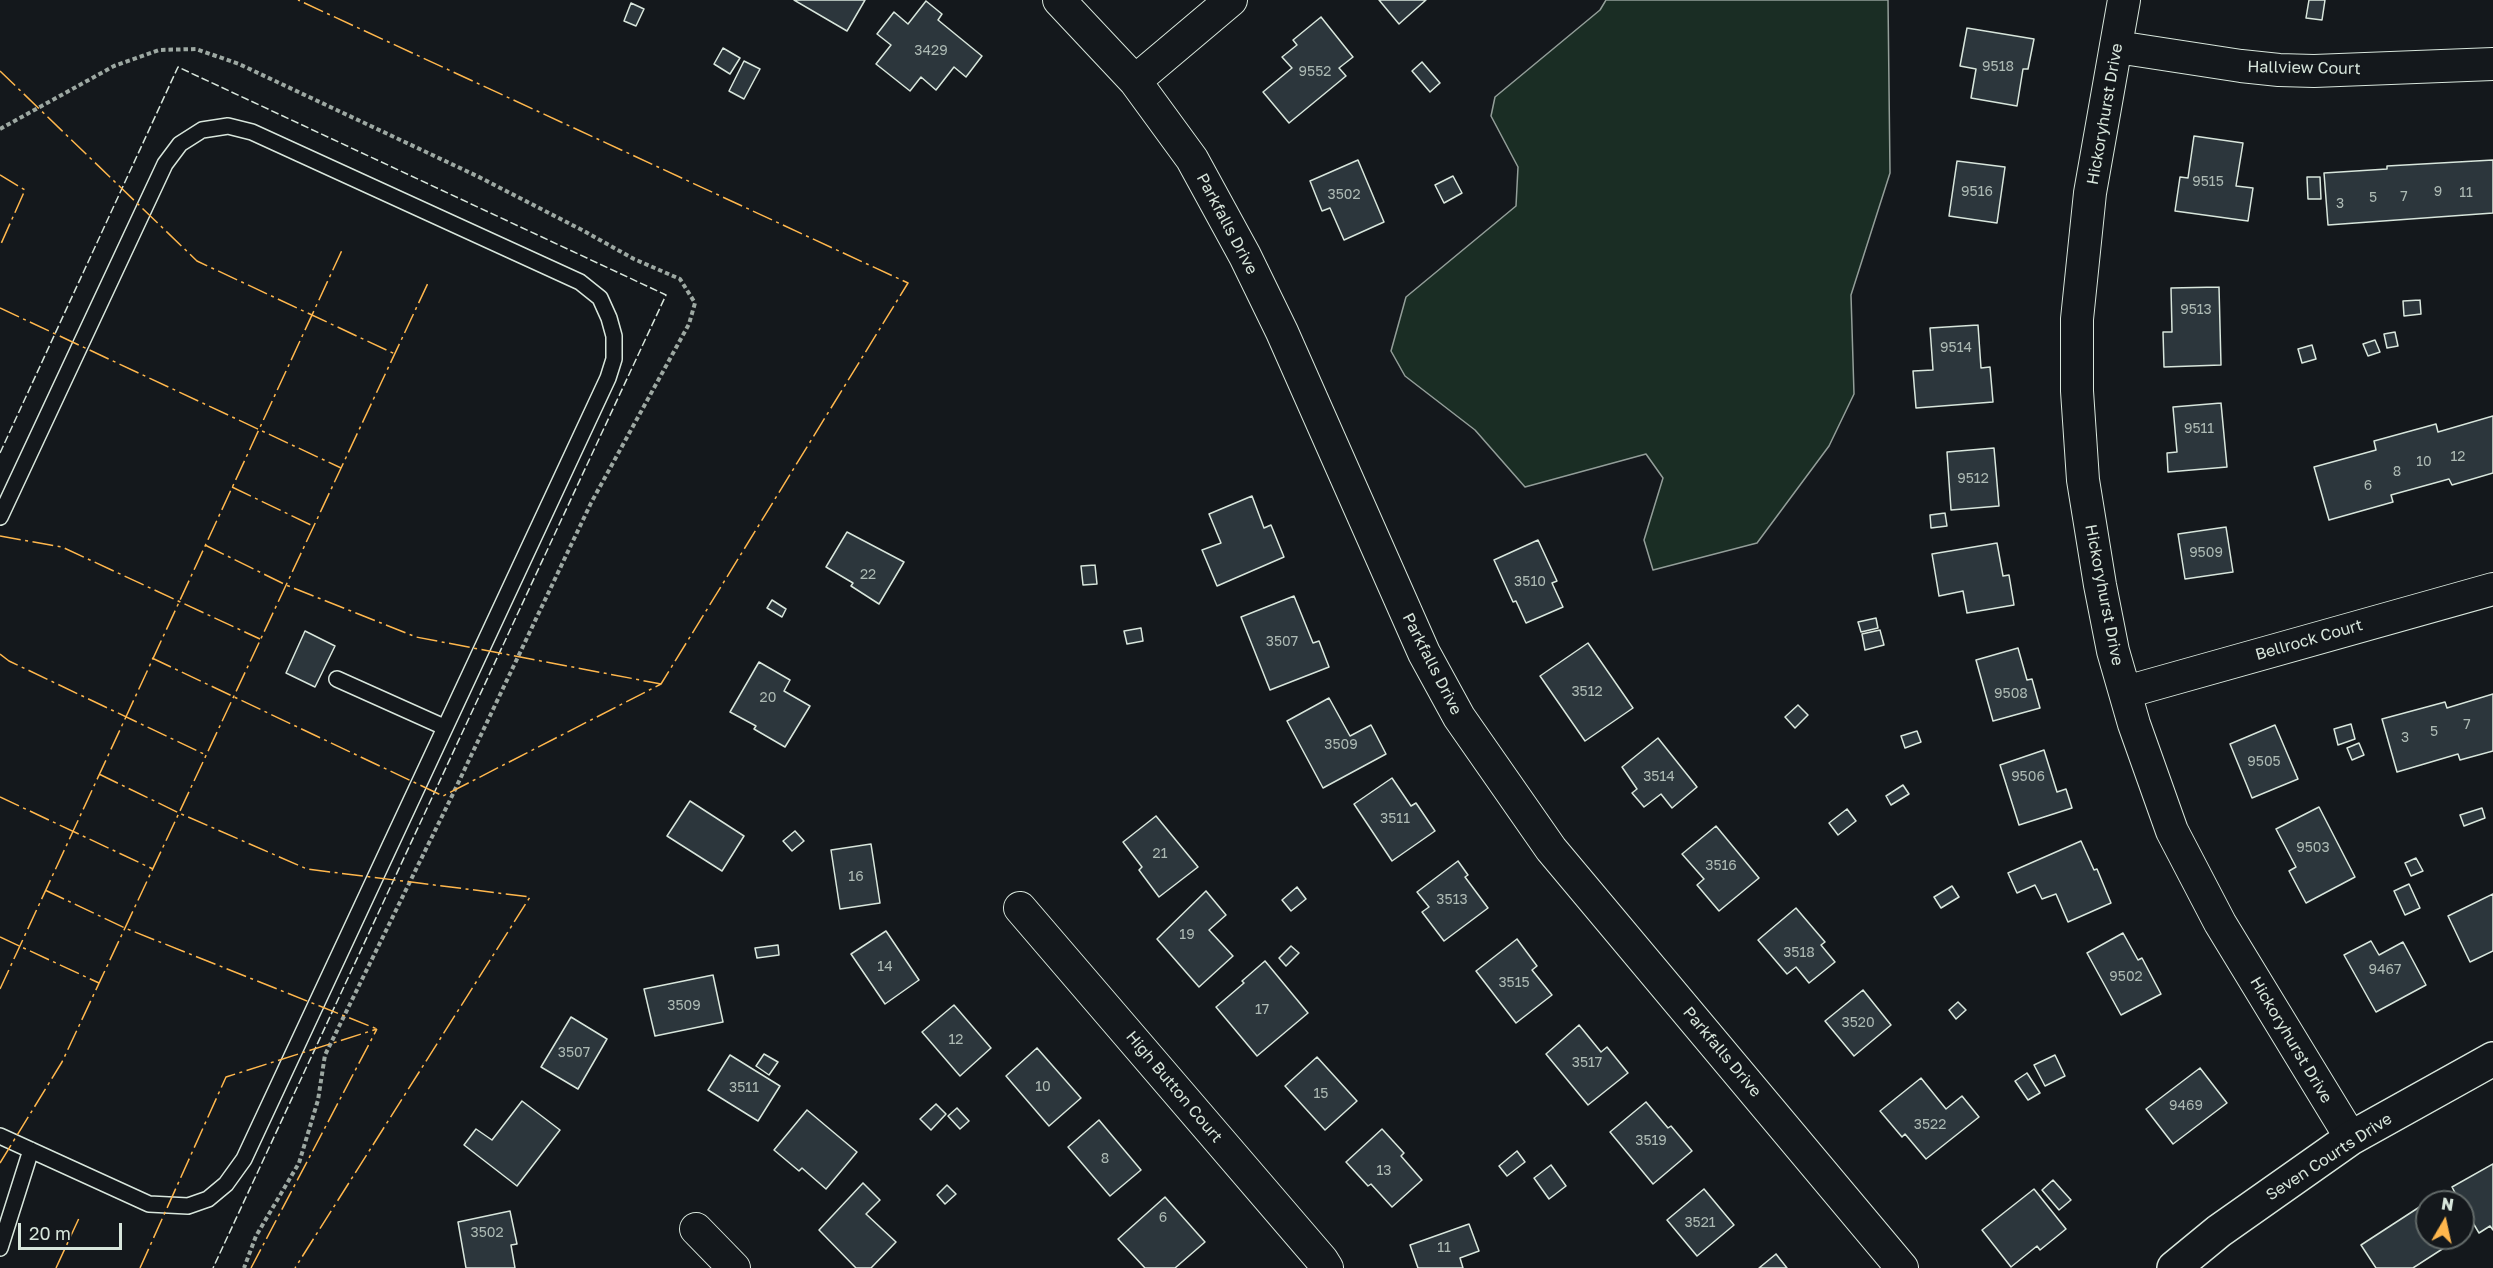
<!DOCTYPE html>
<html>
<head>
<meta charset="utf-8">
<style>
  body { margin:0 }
  #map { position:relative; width:2493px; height:1268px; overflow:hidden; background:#14181c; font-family:"Golos Text",sans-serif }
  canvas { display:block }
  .north { position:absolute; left:2415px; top:1190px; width:60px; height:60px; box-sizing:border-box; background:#14181c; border:2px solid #626a69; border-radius:50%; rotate:9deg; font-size:16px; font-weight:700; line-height:24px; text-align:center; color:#d8e6dc }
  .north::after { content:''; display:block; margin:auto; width:21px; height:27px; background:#ffb74d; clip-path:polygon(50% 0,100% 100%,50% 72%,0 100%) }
  .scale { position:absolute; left:18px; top:1223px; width:104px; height:27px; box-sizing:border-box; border:3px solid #d8e6dc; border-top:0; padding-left:8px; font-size:18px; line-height:21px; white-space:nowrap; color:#d8e6dc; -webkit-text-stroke:4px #14181c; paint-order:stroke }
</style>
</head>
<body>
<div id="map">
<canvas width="2493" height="1268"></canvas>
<div class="north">N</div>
<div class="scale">20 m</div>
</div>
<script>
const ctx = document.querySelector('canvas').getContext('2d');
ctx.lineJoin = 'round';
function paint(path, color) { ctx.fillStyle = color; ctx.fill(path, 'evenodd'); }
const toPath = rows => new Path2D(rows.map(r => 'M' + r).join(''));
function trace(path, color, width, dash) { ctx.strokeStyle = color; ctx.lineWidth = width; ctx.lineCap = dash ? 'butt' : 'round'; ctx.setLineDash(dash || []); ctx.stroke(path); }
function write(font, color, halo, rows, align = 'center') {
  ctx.font = font + ' "Golos Text",sans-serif'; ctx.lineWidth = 4.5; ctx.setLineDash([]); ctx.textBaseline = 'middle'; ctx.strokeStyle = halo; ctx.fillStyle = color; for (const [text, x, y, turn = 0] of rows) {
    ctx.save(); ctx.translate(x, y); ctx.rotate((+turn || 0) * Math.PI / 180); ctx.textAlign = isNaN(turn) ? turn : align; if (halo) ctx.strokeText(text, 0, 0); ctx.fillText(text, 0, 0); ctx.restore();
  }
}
const green = toPath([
  [1606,0,1888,0,1890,173,1851,295,1854,394,1829,446,1757,543,1653,570,1644,540,1663,478,1646,454,1525,487,1475,430,1405,376,1391,351,1406,297,1516,206,1518,167,1491,116,1495,97,1600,10,1606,0]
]);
paint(green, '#1a2d24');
trace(green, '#939e99', 1.5);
const building = toPath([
  [794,0,865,0,847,31,794,0],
  [1379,0,1426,0,1399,24,1379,0],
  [2309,0,2325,0,2322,20,2306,18,2309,0],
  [926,1,942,14,938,20,982,56,966,77,954,67,936,90,921,77,910,91,876,64,891,45,877,34,894,12,908,24,926,1],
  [631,3,644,9,636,26,624,21,631,3],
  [1321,17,1353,57,1339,68,1346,76,1289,123,1263,92,1292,68,1282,57,1297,45,1293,40,1321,17],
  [1967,28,2034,39,2028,69,2023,69,2017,106,1971,98,1976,69,1960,66,1967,28],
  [723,48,740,58,730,74,714,64,723,48],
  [744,61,760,69,744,99,729,91,744,61],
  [1422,62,1440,83,1430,92,1412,71,1422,62],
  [2194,136,2243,143,2236,186,2253,188,2248,221,2175,211,2180,177,2188,178,2194,136],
  [1358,160,1384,222,1344,240,1330,208,1322,211,1310,181,1358,160],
  [2493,160,2493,213,2328,225,2324,173,2387,169,2387,166,2493,160],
  [1957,161,2005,167,1997,223,1949,216,1957,161],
  [1453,176,1462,193,1444,203,1435,185,1453,176],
  [2307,177,2320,177,2321,199,2308,199,2307,177],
  [2219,287,2221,365,2164,367,2163,332,2172,332,2171,288,2219,287],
  [2420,300,2421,314,2404,316,2403,301,2420,300],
  [1978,325,1981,368,1990,367,1993,402,1916,408,1913,371,1933,370,1930,328,1978,325],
  [2395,332,2398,346,2387,348,2384,334,2395,332],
  [2375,340,2380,352,2368,356,2363,344,2375,340],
  [2312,345,2316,359,2302,363,2298,349,2312,345],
  [2221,403,2227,467,2168,472,2167,453,2177,452,2173,407,2221,403],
  [2493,416,2493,473,2452,485,2449,479,2391,495,2393,502,2329,520,2314,467,2376,450,2374,441,2436,424,2438,432,2493,416],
  [1994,448,1999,506,1951,510,1947,452,1994,448],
  [1252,496,1264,528,1271,525,1284,557,1217,586,1202,550,1221,543,1209,514,1252,496],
  [1945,513,1947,526,1931,528,1930,515,1945,513],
  [2226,527,2233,572,2185,579,2178,534,2226,527],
  [847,532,904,562,879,604,851,586,853,583,826,567,847,532],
  [1538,540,1557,581,1552,583,1563,607,1526,623,1516,601,1513,602,1494,560,1538,540],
  [1997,543,2003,576,2009,575,2014,605,1967,613,1963,591,1939,596,1932,554,1997,543],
  [1095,565,1097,584,1083,585,1081,566,1095,565],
  [1294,596,1313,643,1319,641,1329,667,1270,690,1241,617,1294,596],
  [772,600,786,609,782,617,767,608,772,600],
  [1876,618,1878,628,1861,632,1858,622,1876,618],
  [1141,628,1143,641,1127,644,1124,631,1141,628],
  [1880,630,1884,645,1865,650,1862,634,1880,630],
  [305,631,335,646,315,687,286,673,305,631],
  [1588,643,1633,708,1585,741,1540,676,1588,643],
  [2018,648,2027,680,2032,679,2040,708,1993,721,1976,660,2018,648],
  [759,662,790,680,784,691,810,706,785,747,754,729,756,726,730,712,759,662],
  [2493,694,2493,751,2460,760,2458,754,2397,772,2382,719,2445,702,2447,708,2493,694],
  [1329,698,1350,736,1371,725,1386,754,1323,788,1287,721,1329,698],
  [1798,705,1808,715,1795,728,1785,717,1798,705],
  [2351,724,2355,739,2338,745,2334,729,2351,724],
  [2275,725,2298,779,2252,798,2230,744,2275,725],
  [1917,731,1921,742,1905,748,1901,736,1917,731],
  [1658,738,1697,787,1672,808,1661,794,1644,807,1632,793,1637,789,1622,767,1658,738],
  [2359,743,2364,755,2352,760,2347,748,2359,743],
  [2044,750,2057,792,2066,789,2072,808,2019,825,2000,765,2044,750],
  [1392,778,1411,806,1416,803,1435,831,1392,861,1354,804,1392,778],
  [1903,785,1909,794,1891,805,1886,796,1903,785],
  [690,801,744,836,722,871,667,836,690,801],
  [2319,807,2355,877,2306,903,2289,871,2296,867,2276,829,2319,807],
  [2482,808,2485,818,2464,826,2460,815,2482,808],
  [1847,809,1856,821,1838,835,1829,823,1847,809],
  [1156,816,1198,867,1159,897,1139,870,1142,867,1123,842,1156,816],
  [1716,826,1759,878,1719,911,1697,885,1704,879,1682,854,1716,826],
  [795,831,804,841,792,851,783,841,795,831],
  [2081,841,2094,870,2097,869,2111,903,2068,922,2056,894,2042,899,2035,885,2017,893,2008,873,2081,841],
  [871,844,880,903,840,909,831,850,871,844],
  [2416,858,2423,871,2411,876,2405,863,2416,858],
  [1458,861,1468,875,1465,877,1488,908,1444,941,1422,912,1429,907,1417,892,1458,861],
  [2409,884,2420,908,2405,915,2394,891,2409,884],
  [1952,886,1959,897,1941,908,1934,897,1952,886],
  [1297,887,1306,899,1291,911,1282,900,1297,887],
  [1206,891,1226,915,1209,930,1233,956,1199,987,1157,939,1206,891],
  [2493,894,2493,951,2470,962,2448,916,2493,894],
  [1796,908,1825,942,1821,945,1835,962,1809,983,1796,967,1787,974,1758,940,1796,908],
  [886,931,919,980,885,1004,851,954,886,931],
  [2123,933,2138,960,2142,958,2161,994,2121,1015,2087,953,2123,933],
  [1517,939,1537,966,1532,970,1552,995,1516,1023,1476,971,1517,939],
  [2371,941,2379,955,2403,942,2426,985,2376,1012,2344,955,2371,941],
  [778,945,779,955,757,958,755,948,778,945],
  [1291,946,1299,953,1286,966,1279,958,1291,946],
  [1265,961,1308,1013,1257,1056,1216,1007,1244,983,1242,981,1265,961],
  [713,975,723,1022,655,1036,644,989,713,975],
  [1863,990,1891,1025,1854,1056,1825,1021,1863,990],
  [1958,1002,1966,1010,1956,1019,1949,1010,1958,1002],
  [954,1005,991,1048,960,1076,922,1032,954,1005],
  [571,1017,607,1039,578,1089,541,1067,571,1017],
  [1579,1025,1601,1052,1607,1047,1628,1073,1588,1105,1546,1054,1579,1025],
  [1037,1048,1081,1098,1049,1126,1006,1076,1037,1048],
  [764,1054,778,1062,769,1075,756,1066,764,1054],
  [730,1055,780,1086,758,1121,708,1090,730,1055],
  [2055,1055,2065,1076,2045,1086,2034,1065,2055,1055],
  [1317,1057,1357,1101,1325,1130,1285,1086,1317,1057],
  [2200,1068,2227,1103,2173,1144,2146,1109,2200,1068],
  [2027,1073,2040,1093,2028,1100,2015,1081,2027,1073],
  [1921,1078,1946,1109,1962,1096,1979,1117,1926,1159,1905,1134,1902,1137,1880,1111,1921,1078],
  [522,1101,560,1130,517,1186,464,1145,476,1129,492,1140,522,1101],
  [1646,1102,1668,1128,1671,1126,1692,1151,1653,1184,1610,1132,1646,1102],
  [936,1104,946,1114,931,1130,920,1119,936,1104],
  [957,1108,969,1121,960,1129,948,1116,957,1108],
  [807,1110,857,1152,826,1189,802,1168,799,1171,774,1150,807,1110],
  [1099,1120,1141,1170,1110,1196,1068,1147,1099,1120],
  [1382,1129,1404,1153,1401,1156,1422,1180,1392,1207,1371,1184,1368,1186,1346,1162,1382,1129],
  [1517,1151,1525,1162,1507,1176,1499,1166,1517,1151],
  [2493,1164,2493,1230,2490,1226,2479,1233,2463,1206,2463,1202,2460,1202,2452,1187,2493,1164],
  [1551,1165,1566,1186,1549,1199,1534,1178,1551,1165],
  [2053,1180,2071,1200,2059,1210,2042,1190,2053,1180],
  [863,1183,880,1200,866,1214,896,1242,871,1268,856,1268,819,1230,863,1183],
  [947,1185,956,1194,945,1204,937,1195,947,1185],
  [1704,1189,1734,1225,1697,1256,1667,1220,1704,1189],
  [2034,1189,2066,1229,2040,1250,2037,1246,2011,1267,1982,1230,2034,1189],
  [1165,1197,1205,1242,1175,1268,1145,1268,1118,1239,1165,1197],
  [2421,1206,2427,1214,2427,1238,2442,1238,2447,1246,2413,1268,2376,1268,2361,1245,2421,1206],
  [510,1211,517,1244,511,1245,515,1268,466,1268,458,1222,510,1211],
  [1469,1224,1479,1251,1460,1258,1463,1268,1418,1268,1410,1245,1469,1224],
  [1776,1254,1787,1268,1759,1268,1776,1254]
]);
paint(building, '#2c363c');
trace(building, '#d8e6dc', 1.5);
const service = toPath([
  [0,517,165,164,180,144,202,130,228,126,252,132,580,282,600,298,609,318,614,336,614,359,608,378,244,1159,226,1184,208,1199,188,1206,149,1204,0,1136],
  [337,679,444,727],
  [0,1248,31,1150]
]);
const minor = toPath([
  [1059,0,1135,81,1192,159,1245,256,1282,332,1424,653,1459,717,1551,849,1902,1268],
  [2124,0,2090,193,2077,319,2077,391,2083,480,2100,585,2113,651,2134,724,2172,831,2220,923,2351,1138],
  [2117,47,2241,66,2279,70,2314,71,2493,64],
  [1135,81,1231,0],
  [2126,692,2493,589],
  [1020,908,1322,1260,1327,1268],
  [696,1229,734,1268]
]);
const tertiary = toPath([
  [2174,1268,2219,1231,2351,1138,2493,1059]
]);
trace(service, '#d8e6dc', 18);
trace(minor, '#d8e6dc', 34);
trace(tertiary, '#d8e6dc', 36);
trace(toPath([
  [0,129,114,66,159,50,196,49,239,64,477,176,582,230,634,259,680,279,695,303,689,324,591,503,451,798,325,1055,318,1100,299,1163,256,1236,244,1268]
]), '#9da8a2', 4, [4.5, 3]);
trace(service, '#14181c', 15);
trace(minor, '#14181c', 32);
trace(tertiary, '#14181c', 33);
trace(toPath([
  [0,453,178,67,666,295,213,1268]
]), '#d8e6dc', 1.5, [8, 3]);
trace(toPath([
  [0,71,197,261,395,354],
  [0,175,25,190,0,246],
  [0,308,341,468],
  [232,487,313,526],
  [0,536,62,547,260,639],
  [205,545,286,585,416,637,661,684],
  [0,654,9,661,206,755],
  [152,658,443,796,661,684,908,283,298,0],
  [99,774,179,813,307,869,530,897,295,1268],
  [0,797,153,869],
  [45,890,125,928,377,1029],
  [0,937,99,983],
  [0,989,343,248],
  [0,1163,62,1062,428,283],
  [56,1268,80,1216],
  [140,1268,226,1077,377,1029],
  [251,1268,377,1029]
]), '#ffb74d', 1.5, [21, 4.5, 3, 4.5]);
write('14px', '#adbab4', null, [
  ["3429",931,51],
  ["9518",1998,67],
  ["9552",1315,72],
  ["9515",2208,182],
  ["9516",1977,192],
  ["9",2438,192],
  ["11",2466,193],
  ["3502",1344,195],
  ["7",2404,197],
  ["5",2373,198],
  ["3",2340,204],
  ["9513",2196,310],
  ["9514",1956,348],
  ["9511",2199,429],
  ["12",2458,457],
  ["10",2424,462],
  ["8",2397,472],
  ["9512",1973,479],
  ["6",2368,486],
  ["9509",2206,553],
  ["22",868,575],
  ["3510",1530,582],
  ["3507",1282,642],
  ["3512",1587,692],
  ["9508",2011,694],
  ["20",768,698],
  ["7",2467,725],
  ["5",2434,732],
  ["3",2405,738],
  ["3509",1341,745],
  ["9505",2264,762],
  ["3514",1659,777],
  ["9506",2028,777],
  ["3511",1395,819],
  ["9503",2313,848],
  ["21",1160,854],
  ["3516",1721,866],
  ["16",856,877],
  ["3513",1452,900],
  ["19",1187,935],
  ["3518",1799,953],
  ["14",885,967],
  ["9467",2385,970],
  ["9502",2126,977],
  ["3515",1514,983],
  ["3509",684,1006],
  ["17",1262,1010],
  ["3520",1858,1023],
  ["12",956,1040],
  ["3507",574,1053],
  ["3517",1587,1063],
  ["10",1043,1087],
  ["3511",744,1088],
  ["15",1321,1094],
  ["9469",2186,1106],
  ["3522",1930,1125],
  ["3519",1651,1141],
  ["8",1105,1159],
  ["13",1384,1171],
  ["6",1163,1218],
  ["3521",1700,1223],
  ["3502",487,1233],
  ["11",1444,1248]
]);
write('16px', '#d8e6dc', '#14181c', [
  ["Hallview Court",2304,68,1],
  ["Hickoryhurst Drive",2105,114,-80],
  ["Parkfalls Drive",1227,224,62],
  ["Hickoryhurst Drive",2104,595,79],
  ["Bellrock Court",2309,640,-16],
  ["Parkfalls Drive",1432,664,63],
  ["Hickoryhurst Drive",2291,1040,59],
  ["Parkfalls Drive",1722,1052,50],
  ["High Button Court",1174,1087,50],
  ["Seven Courts Drive",2329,1157,-33]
]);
</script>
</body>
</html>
